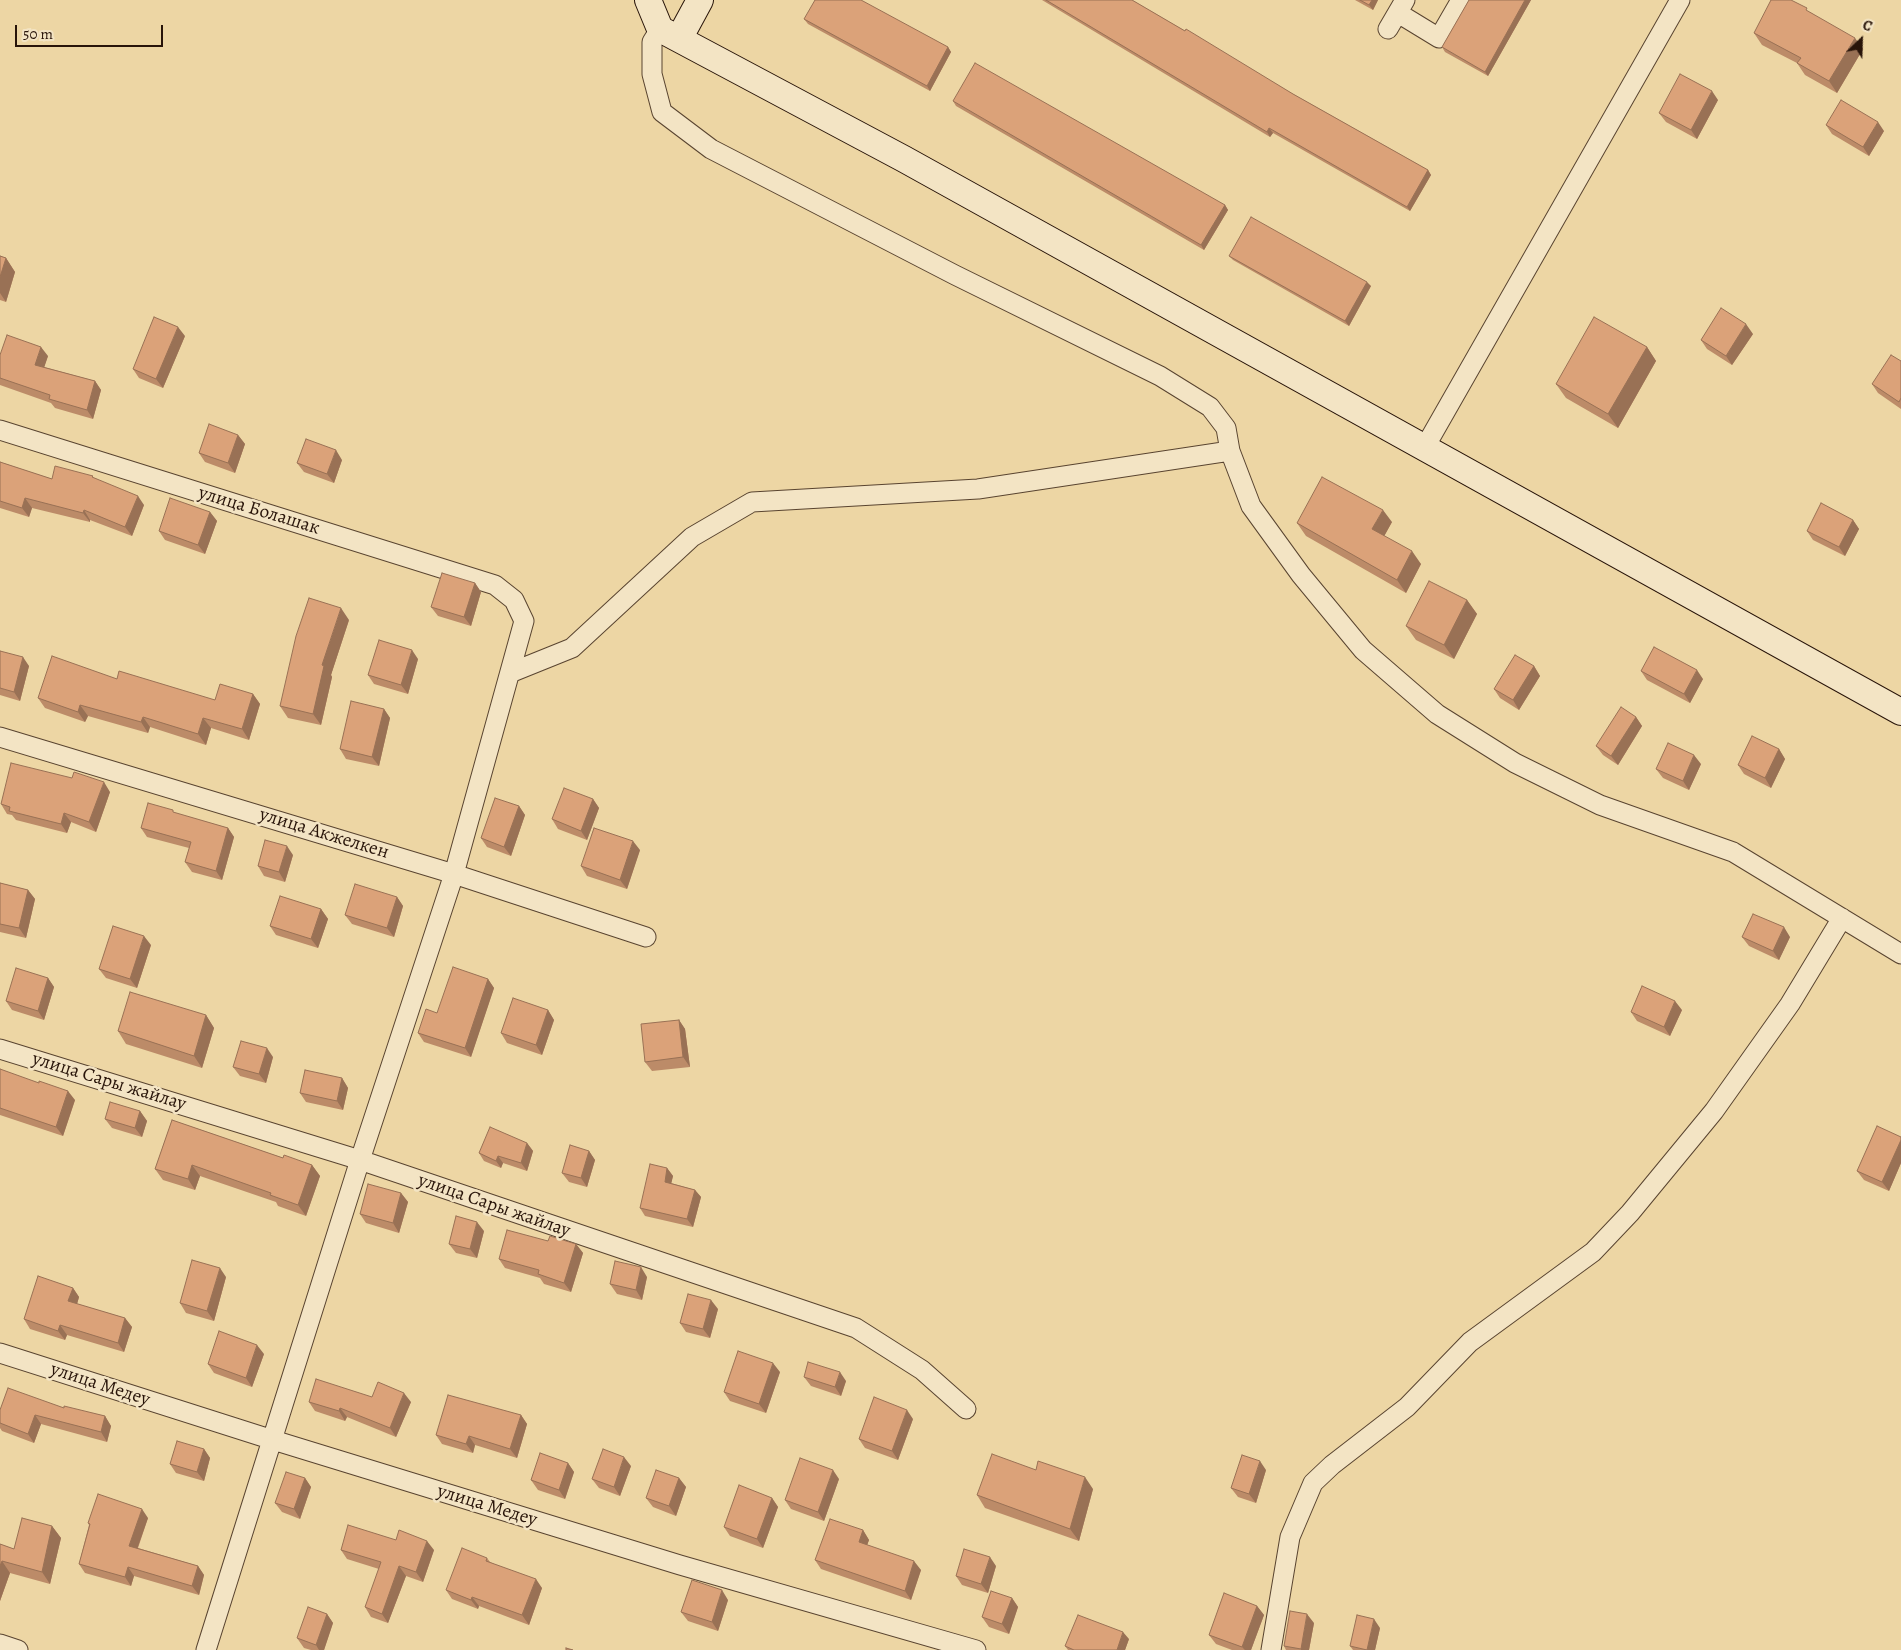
<!DOCTYPE html>
<html>
<head>
<meta charset="utf-8">
<style>
  body { margin:0 }
  #map { position:relative; width:1901px; height:1650px; overflow:hidden; background:#edd6a4; font-family:Alegreya,serif }
  canvas { display:block }
  .north { position:absolute; left:1836px; top:15px; width:50px; height:50px; -webkit-text-stroke:4px #f3e4c4; paint-order:stroke; rotate:24deg; font-size:14px; font-weight:700; line-height:20px; text-align:center; color:#281409 }
  .north::after { content:''; display:block; margin:auto; width:18px; height:22px; background:#281409; clip-path:polygon(50% 0,100% 100%,50% 72%,0 100%) }
  .scale { position:absolute; left:15px; top:25px; width:148px; height:22px; box-sizing:border-box; border:2px solid #281409; border-top:0; padding-left:6px; font-size:15px; line-height:18px; white-space:nowrap; color:#281409; -webkit-text-stroke:4px #f3e4c4; paint-order:stroke }
</style>
</head>
<body>
<div id="map">
<canvas width="1901" height="1650"></canvas>
<div class="north">С</div>
<div class="scale">50 m</div>
</div>
<script>
const ctx = document.querySelector('canvas').getContext('2d');
ctx.lineJoin = 'round';
const toPath = rows => new Path2D(rows.map(r => 'M' + r).join(''));
function trace(path, color, width, dash) { ctx.strokeStyle = color; ctx.lineWidth = width; ctx.lineCap = dash ? 'butt' : 'round'; ctx.setLineDash(dash || []); ctx.stroke(path); }
function paint(path, color) { ctx.fillStyle = color; ctx.fill(path, 'evenodd'); }
function write(font, color, halo, rows, align = 'center') {
  ctx.font = font + ' Alegreya,serif'; ctx.lineWidth = 5; ctx.setLineDash([]); ctx.textBaseline = 'middle'; ctx.strokeStyle = halo; ctx.fillStyle = color; for (const [text, x, y, turn = 0] of rows) {
    ctx.save(); ctx.translate(x, y); ctx.rotate((+turn || 0) * Math.PI / 180); ctx.textAlign = isNaN(turn) ? turn : align; if (halo) ctx.strokeText(text, 0, 0); ctx.fillText(text, 0, 0); ctx.restore();
  }
}
const street = toPath([
  [1398,13,1439,38,1461,0],
  [660,29,652,42,652,74,662,112,711,149,955,275,1160,376,1210,407,1226,428,1230,451,1251,506,1301,575,1363,650,1437,714,1515,763,1600,805,1733,852,1901,954],
  [1388,29,1405,0],
  [0,430,495,585,514,600,524,621,454,874,360,1160,206,1650],
  [1425,447,1680,0],
  [510,673,572,648,692,537,752,502,978,489,1230,451],
  [0,737,454,874,646,937],
  [0,1049,360,1160,856,1328,922,1370,966,1409],
  [0,1353,273,1440,680,1565,976,1650],
  [0,1644,18,1650],
  [1271,1650,1290,1537,1313,1483,1332,1465,1407,1407,1470,1342,1593,1252,1630,1213,1714,1111,1790,1004,1842,918]
]);
const secondary = toPath([
  [648,0,660,29,904,159,1901,712],
  [680,37,700,0]
]);
trace(street, '#594430', 21);
trace(secondary, '#281409', 28);
trace(street, '#f3e4c4', 19);
trace(secondary, '#f3e4c4', 26);
paint(toPath([
  [1042,0,1132,0,1293,94,1428,170,1431,175,1410,211,1273,133,1270,137],
  [1355,0,1378,0,1373,10],
  [1469,0,1531,0,1488,76,1445,52,1442,47],
  [1810,12,1863,49,1837,93,1805,75,1797,63,1762,45,1754,33],
  [804,19,948,47,951,52,930,91,808,24],
  [1718,100,1697,139,1666,122,1659,113],
  [953,101,1225,205,1228,210,1204,250,956,106],
  [1826,125,1884,131,1869,156,1832,134],
  [0,256,6,258,15,272,6,302,0,300],
  [1229,256,1371,286,1349,326,1233,260],
  [1753,334,1732,365,1707,349,1701,340],
  [185,336,163,388,139,378,133,369],
  [1647,347,1656,361,1618,428,1566,398,1556,384],
  [0,355,48,356,44,367,95,381,101,390,93,419,55,408,51,403,0,385],
  [1901,361,1901,409,1878,393,1872,384],
  [238,435,245,444,235,473,205,462,199,453],
  [342,460,334,483,304,472,297,463],
  [0,462,52,479,95,478,144,505,132,536,90,520,90,522,32,508,29,517,0,508],
  [210,512,217,521,205,554,165,540,159,531],
  [1853,520,1859,529,1845,556,1813,540,1807,531],
  [1392,522,1384,536,1421,564,1406,593,1306,536,1297,523],
  [475,583,481,592,471,626,438,616,431,607],
  [1467,600,1477,614,1454,659,1416,640,1406,626],
  [349,620,331,675,332,677,321,725,288,718,280,706],
  [0,651,29,666,20,701,0,695],
  [418,659,408,694,374,684,368,675],
  [1534,666,1540,676,1519,710,1500,698,1494,689],
  [1641,671,1703,679,1690,703,1647,680],
  [117,679,215,700,253,694,260,704,249,740,211,728,206,745,150,727,148,733,88,716,85,722,45,708,38,698],
  [384,709,390,718,379,766,346,759,340,749],
  [1636,717,1642,726,1618,765,1603,755,1596,746],
  [1779,749,1785,759,1771,788,1744,774,1738,765],
  [1701,764,1689,790,1663,778,1656,769],
  [110,792,96,832,71,822,67,833,16,820,12,815,7,814,1,804],
  [593,799,599,808,587,840,558,829,552,819],
  [519,806,525,815,511,856,487,847,481,838],
  [175,813,228,828,234,837,222,880,192,872,185,862,189,848,147,837,141,828],
  [640,850,627,889,587,876,581,866],
  [293,855,285,882,264,876,258,866],
  [0,883,28,890,35,899,26,938,0,932],
  [397,897,403,906,394,937,352,924,345,915],
  [321,909,328,919,318,948,276,935,270,926],
  [1742,937,1790,937,1779,960,1749,946],
  [151,945,137,988,106,978,99,969],
  [48,978,54,987,44,1020,12,1010,6,1001],
  [488,979,494,988,471,1057,424,1042,418,1033,437,1013],
  [548,1010,554,1020,542,1055,507,1043,501,1033],
  [1682,1010,1670,1036,1637,1021,1631,1012],
  [206,1015,214,1028,202,1068,126,1044,118,1031],
  [679,1020,685,1029,690,1067,652,1071,645,1062],
  [273,1057,266,1083,240,1076,233,1067],
  [0,1069,75,1100,63,1136,0,1115],
  [342,1078,348,1088,343,1110,306,1102,300,1093],
  [140,1111,147,1121,142,1137,112,1128,105,1119],
  [172,1120,283,1158,312,1165,320,1176,306,1216,278,1206,276,1202,200,1176,195,1190,163,1180,155,1169],
  [1901,1137,1901,1163,1889,1191,1864,1180,1857,1171],
  [527,1143,533,1151,527,1171,503,1163,501,1168,484,1161,479,1153],
  [589,1151,595,1160,587,1187,569,1182,562,1173],
  [667,1168,673,1176,671,1183,695,1190,701,1197,693,1227,645,1216,640,1208],
  [401,1193,408,1202,399,1233,366,1223,360,1214],
  [484,1231,477,1258,456,1253,449,1244],
  [548,1241,576,1244,583,1253,571,1292,544,1284,540,1278,505,1268,499,1259],
  [226,1277,214,1321,186,1313,180,1303],
  [647,1277,642,1300,617,1294,610,1284],
  [73,1288,79,1297,77,1304,125,1318,132,1327,124,1352,67,1335,65,1340,30,1329,24,1319],
  [718,1309,710,1338,686,1332,680,1323],
  [264,1354,252,1387,214,1373,208,1364],
  [780,1372,766,1413,730,1401,724,1392],
  [804,1377,846,1381,841,1396,811,1386],
  [372,1397,411,1402,396,1437,347,1417,345,1421,315,1411,309,1402],
  [64,1408,105,1416,111,1426,107,1442,41,1424,34,1443,2,1431,0,1428,0,1410],
  [521,1415,527,1424,517,1458,475,1445,473,1453,442,1444,436,1435],
  [913,1419,898,1460,865,1448,859,1439],
  [204,1449,210,1458,204,1481,176,1473,170,1464],
  [568,1463,574,1472,565,1499,538,1490,531,1480],
  [631,1466,620,1496,599,1488,592,1479],
  [1266,1470,1256,1503,1238,1497,1231,1488],
  [305,1478,311,1487,300,1519,282,1512,275,1503],
  [679,1478,686,1487,676,1516,653,1507,646,1498],
  [839,1479,824,1521,791,1509,785,1500],
  [1093,1489,1079,1541,985,1508,977,1495],
  [772,1498,778,1507,763,1548,730,1536,724,1527],
  [148,1518,138,1548,198,1566,204,1575,199,1595,134,1576,131,1586,85,1573,79,1564,89,1525,88,1523],
  [52,1526,61,1538,50,1584,10,1573,0,1601,0,1544,14,1549],
  [863,1530,869,1540,867,1545,921,1570,911,1600,821,1569,815,1560],
  [396,1540,434,1550,423,1582,406,1576,388,1623,371,1617,365,1607,379,1569,347,1559,341,1550],
  [487,1558,490,1562,542,1588,529,1625,479,1606,478,1609,452,1599,446,1590],
  [996,1566,988,1593,962,1585,956,1576],
  [1012,1598,1018,1607,1009,1634,989,1627,982,1617],
  [728,1600,718,1631,688,1621,681,1612],
  [1257,1606,1264,1615,1251,1650,1232,1650,1216,1644,1209,1635],
  [327,1614,333,1623,324,1650,311,1650,304,1648,297,1638],
  [1314,1623,1309,1650,1286,1650,1284,1646],
  [1380,1628,1375,1650,1353,1650,1350,1646],
  [1129,1639,1125,1650,1068,1650,1065,1646]
]), '#bc8b68');
paint(toPath([
  [1372,0,1378,0,1373,10,1369,5],
  [1525,0,1531,0,1488,76,1485,72],
  [1855,38,1863,49,1837,93,1829,81],
  [948,47,951,52,930,91,927,86],
  [1712,91,1718,100,1697,139,1691,130],
  [1878,122,1884,131,1869,156,1863,147],
  [1269,128,1273,133,1270,137,1267,132],
  [1428,170,1431,175,1410,211,1407,207],
  [1225,205,1228,210,1204,250,1201,245],
  [6,258,15,272,6,302,0,293,0,277],
  [1367,282,1371,286,1349,326,1345,321],
  [1746,324,1753,334,1732,365,1726,356],
  [178,327,185,336,163,388,156,379],
  [41,347,48,356,42,374,35,365],
  [1647,347,1656,361,1618,428,1608,414],
  [95,381,101,390,93,419,87,410],
  [238,435,245,444,235,473,228,463],
  [336,450,342,460,334,483,327,474],
  [138,496,144,505,132,536,125,527],
  [25,498,32,508,29,517,22,508],
  [84,510,90,520,90,522,83,513],
  [1383,510,1392,522,1381,542,1372,529],
  [210,512,217,521,205,554,198,545],
  [1853,520,1859,529,1845,556,1839,547],
  [1412,551,1421,564,1406,593,1397,580],
  [475,583,481,592,471,626,464,617],
  [1467,600,1477,614,1454,659,1444,645],
  [341,608,349,620,331,675,332,677,321,725,313,714,322,665],
  [412,650,418,659,408,694,401,685],
  [23,657,29,666,20,701,14,692],
  [1534,666,1540,676,1519,710,1513,700],
  [1697,670,1703,679,1690,703,1684,694],
  [253,694,260,704,249,740,242,729],
  [80,705,88,716,85,722,78,712],
  [384,709,390,718,379,766,372,757],
  [143,717,150,727,148,733,141,722],
  [1636,717,1642,726,1618,765,1611,756],
  [203,718,211,728,206,745,198,734],
  [1779,749,1785,759,1771,788,1765,778],
  [1694,755,1701,764,1689,790,1683,781],
  [104,782,110,792,96,832,89,822],
  [593,799,599,808,587,840,581,831],
  [519,806,525,815,511,856,504,847],
  [64,813,71,822,67,833,61,824],
  [228,828,234,837,222,880,216,871],
  [633,841,640,850,627,889,620,880],
  [287,846,293,855,285,882,279,872],
  [28,890,35,899,26,938,19,928],
  [397,897,403,906,394,937,387,928],
  [321,909,328,919,318,948,311,939],
  [1784,927,1790,937,1779,960,1773,951],
  [144,936,151,945,137,988,130,979],
  [48,978,54,987,44,1020,38,1011],
  [488,979,494,988,471,1057,465,1048],
  [1675,1001,1682,1010,1670,1036,1664,1027],
  [548,1010,554,1020,542,1055,536,1045],
  [206,1015,214,1028,202,1068,194,1056],
  [679,1020,685,1029,690,1067,683,1057],
  [267,1048,273,1057,266,1083,259,1074],
  [342,1078,348,1088,343,1110,337,1101],
  [68,1091,75,1100,63,1136,56,1127],
  [140,1111,147,1121,142,1137,135,1128],
  [1901,1140,1901,1163,1889,1191,1882,1182],
  [527,1143,533,1151,527,1171,521,1163],
  [589,1151,595,1160,587,1187,581,1178],
  [498,1156,503,1163,501,1168,496,1161],
  [192,1165,200,1176,195,1190,188,1179],
  [312,1165,320,1176,306,1216,298,1205],
  [667,1168,673,1176,670,1189,665,1182],
  [695,1190,701,1197,693,1227,687,1219],
  [401,1193,408,1202,399,1233,393,1223],
  [477,1222,484,1231,477,1258,470,1249],
  [576,1244,583,1253,571,1292,564,1283],
  [641,1267,647,1277,642,1300,636,1290],
  [220,1268,226,1277,214,1321,207,1311],
  [73,1288,79,1297,75,1311,68,1301],
  [711,1300,718,1309,710,1338,703,1329],
  [125,1318,132,1327,124,1352,118,1343],
  [60,1325,67,1335,65,1340,58,1331],
  [257,1345,264,1354,252,1387,246,1378],
  [773,1363,780,1372,766,1413,759,1404],
  [840,1372,846,1381,841,1396,835,1387],
  [404,1393,411,1402,396,1437,390,1428],
  [340,1408,347,1417,345,1421,339,1411],
  [907,1410,913,1419,898,1460,892,1451],
  [35,1415,41,1424,34,1443,28,1434],
  [521,1415,527,1424,517,1458,510,1449],
  [105,1416,111,1426,107,1442,101,1432],
  [469,1436,475,1445,473,1453,466,1444],
  [204,1449,210,1458,204,1481,197,1472],
  [624,1457,631,1466,620,1496,614,1487],
  [1260,1461,1266,1470,1256,1503,1249,1494],
  [568,1463,574,1472,565,1499,559,1490],
  [833,1470,839,1479,824,1521,818,1512],
  [1085,1477,1093,1489,1079,1541,1070,1529],
  [305,1478,311,1487,300,1519,294,1509],
  [679,1478,686,1487,676,1516,669,1506],
  [772,1498,778,1507,763,1548,757,1539],
  [142,1509,148,1518,135,1555,129,1546],
  [52,1526,61,1538,50,1584,42,1572],
  [863,1530,869,1540,865,1551,859,1542],
  [427,1541,434,1550,423,1582,416,1572],
  [990,1557,996,1566,988,1593,981,1584],
  [2,1561,10,1573,0,1601,0,1566],
  [914,1561,921,1570,911,1600,905,1591],
  [198,1566,204,1575,199,1595,192,1586],
  [399,1566,406,1576,388,1623,382,1614],
  [128,1567,134,1576,131,1586,125,1577],
  [536,1579,542,1588,529,1625,522,1615],
  [722,1590,728,1600,718,1631,712,1622],
  [472,1597,479,1606,478,1609,471,1600],
  [1012,1598,1018,1607,1009,1634,1002,1624],
  [1257,1606,1264,1615,1251,1650,1245,1650,1242,1647],
  [327,1614,333,1623,324,1650,319,1650,316,1645],
  [1307,1614,1314,1623,1309,1650,1301,1650,1301,1649],
  [1374,1619,1380,1628,1375,1650,1367,1650],
  [1123,1632,1129,1639,1125,1650,1117,1650]
]), '#997155');
const building = toPath([
  [815,0,861,0,948,47,927,86,804,19,815,0],
  [1046,0,1132,0,1185,31,1186,29,1293,94,1428,170,1407,207,1269,128,1267,132,1046,0],
  [1360,0,1372,0,1369,5,1360,0],
  [1469,0,1525,0,1485,72,1442,47,1469,0],
  [1771,0,1791,0,1807,8,1806,10,1855,38,1829,81,1797,63,1801,58,1754,33,1771,0],
  [975,63,1225,205,1201,245,953,101,975,63],
  [1680,74,1712,91,1691,130,1659,113,1680,74],
  [1841,100,1878,122,1863,147,1826,125,1841,100],
  [1251,217,1367,282,1345,321,1229,256,1251,217],
  [0,256,6,258,0,277,0,256],
  [1721,308,1746,324,1726,356,1701,340,1721,308],
  [154,317,178,327,156,379,133,369,154,317],
  [1594,317,1647,347,1608,414,1556,384,1594,317],
  [7,335,41,347,35,365,95,381,87,410,49,399,50,395,0,378,0,355,7,335],
  [1891,355,1901,361,1901,398,1899,402,1872,384,1891,355],
  [209,424,238,435,228,463,199,453,209,424],
  [306,439,336,450,327,474,297,463,306,439],
  [0,462,52,479,55,466,93,476,92,477,138,496,125,527,84,510,83,513,25,498,22,508,0,501,0,462],
  [1322,477,1383,510,1372,529,1412,551,1397,580,1297,523,1322,477],
  [170,498,210,512,198,545,159,531,170,498],
  [1821,503,1853,520,1839,547,1807,531,1821,503],
  [442,573,475,583,464,617,431,607,442,573],
  [1429,581,1467,600,1444,645,1406,626,1429,581],
  [309,598,341,608,322,665,324,666,313,714,280,706,296,636,309,598],
  [379,640,412,650,401,685,368,675,379,640],
  [1654,647,1697,670,1684,694,1641,671,1654,647],
  [0,651,23,657,14,692,0,688,0,651],
  [1515,655,1534,666,1513,700,1494,689,1515,655],
  [52,656,117,679,119,671,215,700,220,684,253,694,242,729,203,718,198,734,143,717,141,722,80,705,78,712,38,698,52,656],
  [351,701,384,709,372,757,340,749,351,701],
  [1621,707,1636,717,1611,756,1596,746,1621,707],
  [1752,736,1779,749,1765,778,1738,765,1752,736],
  [1668,743,1694,755,1683,781,1656,769,1668,743],
  [11,763,72,778,74,772,104,782,89,822,64,813,61,824,9,811,10,807,1,804,11,763],
  [564,788,593,799,581,831,552,819,564,788],
  [495,798,519,806,504,847,481,838,495,798],
  [148,803,173,810,173,812,228,828,216,871,185,862,191,842,141,828,148,803],
  [594,828,633,841,620,880,581,866,594,828],
  [265,840,287,846,279,872,258,866,265,840],
  [0,883,28,890,19,928,0,924,0,883],
  [355,884,397,897,387,928,345,915,355,884],
  [280,896,321,909,311,939,270,926,280,896],
  [1753,914,1784,927,1773,951,1742,937,1753,914],
  [113,926,144,936,130,979,99,969,113,926],
  [453,967,488,979,465,1048,418,1033,426,1009,437,1013,453,967],
  [16,968,48,978,38,1011,6,1001,16,968],
  [1642,986,1675,1001,1664,1027,1631,1012,1642,986],
  [130,992,206,1015,194,1056,118,1031,130,992],
  [513,998,548,1010,536,1045,501,1033,513,998],
  [679,1020,683,1057,645,1062,641,1024,679,1020],
  [241,1041,267,1048,259,1074,233,1067,241,1041],
  [0,1069,39,1083,39,1081,68,1091,56,1127,0,1108,0,1069],
  [305,1070,342,1078,337,1101,300,1093,305,1070],
  [110,1102,140,1111,135,1128,105,1119,110,1102],
  [172,1120,283,1158,284,1155,312,1165,298,1205,270,1195,271,1193,192,1165,188,1179,155,1169,172,1120],
  [1877,1126,1901,1137,1901,1140,1882,1182,1857,1171,1877,1126],
  [490,1127,527,1143,521,1163,498,1156,496,1161,479,1153,490,1127],
  [570,1145,589,1151,581,1178,562,1173,570,1145],
  [650,1164,667,1168,665,1182,695,1190,687,1219,640,1208,650,1164],
  [368,1184,401,1193,393,1223,360,1214,368,1184],
  [456,1216,477,1222,470,1249,449,1244,456,1216],
  [507,1230,548,1241,550,1236,576,1244,564,1283,538,1274,539,1270,499,1259,507,1230],
  [192,1260,220,1268,207,1311,180,1303,192,1260],
  [615,1261,641,1267,636,1290,610,1284,615,1261],
  [38,1276,73,1288,68,1301,125,1318,118,1343,60,1325,58,1331,24,1319,38,1276],
  [688,1294,711,1300,703,1329,680,1323,688,1294],
  [219,1331,257,1345,246,1378,208,1364,219,1331],
  [738,1351,773,1363,759,1404,724,1392,738,1351],
  [808,1362,840,1372,835,1387,804,1377,808,1362],
  [316,1379,372,1397,378,1382,404,1393,390,1428,340,1408,339,1411,309,1402,316,1379],
  [8,1388,64,1408,64,1406,105,1416,101,1432,35,1415,28,1434,0,1423,0,1410,8,1388],
  [448,1395,521,1415,510,1449,469,1436,466,1444,436,1435,448,1395],
  [874,1397,907,1410,892,1451,859,1439,874,1397],
  [177,1441,204,1449,197,1472,170,1464,177,1441],
  [603,1449,624,1457,614,1487,592,1479,603,1449],
  [540,1453,568,1463,559,1490,531,1480,540,1453],
  [992,1454,1036,1470,1038,1461,1085,1477,1070,1529,977,1495,992,1454],
  [1242,1455,1260,1461,1249,1494,1231,1488,1242,1455],
  [800,1458,833,1470,818,1512,785,1500,800,1458],
  [656,1470,679,1478,669,1506,646,1498,656,1470],
  [286,1472,305,1478,294,1509,275,1503,286,1472],
  [739,1485,772,1498,757,1539,724,1527,739,1485],
  [98,1494,142,1509,129,1546,198,1566,192,1586,128,1567,125,1577,79,1564,90,1524,88,1523,98,1494],
  [22,1518,52,1526,42,1572,2,1561,0,1566,0,1544,14,1549,22,1518],
  [830,1519,863,1530,859,1542,914,1561,905,1591,815,1560,830,1519],
  [348,1525,396,1540,399,1530,427,1541,416,1572,399,1566,382,1614,365,1607,381,1562,341,1550,348,1525],
  [462,1548,487,1558,486,1561,536,1579,522,1615,472,1597,471,1600,446,1590,462,1548],
  [964,1549,990,1557,981,1584,956,1576,964,1549],
  [692,1580,722,1590,712,1622,681,1612,692,1580],
  [991,1591,1012,1598,1002,1624,982,1617,991,1591],
  [1224,1593,1257,1606,1242,1647,1209,1635,1224,1593],
  [308,1607,327,1614,316,1645,297,1638,308,1607],
  [1290,1611,1307,1614,1301,1649,1284,1646,1290,1611],
  [1078,1615,1123,1632,1117,1650,1074,1650,1065,1646,1078,1615],
  [1357,1615,1374,1619,1367,1650,1350,1646,1357,1615],
  [566,1648,573,1650,566,1650,566,1648]
]);
paint(building, '#dba279');
trace(building, '#997155', 1);
write('19px', '#281409', '#f3e4c4', [
  ["улица Болашак",259,511,17],
  ["улица Акжелкен",324,834,17],
  ["улица Сары жайлау",109,1082,17],
  ["улица Сары жайлау",494,1206,19],
  ["улица Медеу",100,1385,18],
  ["улица Медеу",487,1506,17]
]);
</script>
</body>
</html>
